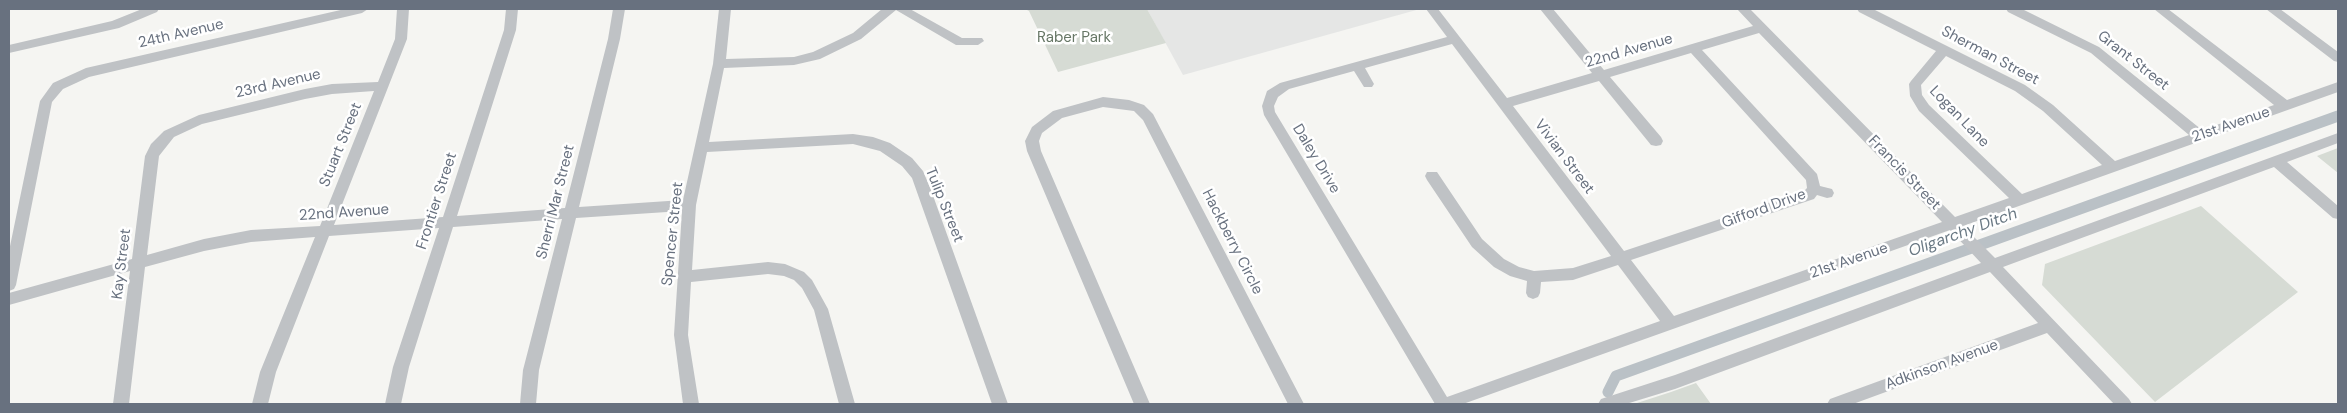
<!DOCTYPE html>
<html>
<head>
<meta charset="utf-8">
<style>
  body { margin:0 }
  #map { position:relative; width:2347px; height:413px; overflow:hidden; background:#f5f5f2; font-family:"DM Sans",sans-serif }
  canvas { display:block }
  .frame { position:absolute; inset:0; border:10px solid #68717f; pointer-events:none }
</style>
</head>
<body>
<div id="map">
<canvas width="2347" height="413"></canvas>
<div class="frame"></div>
</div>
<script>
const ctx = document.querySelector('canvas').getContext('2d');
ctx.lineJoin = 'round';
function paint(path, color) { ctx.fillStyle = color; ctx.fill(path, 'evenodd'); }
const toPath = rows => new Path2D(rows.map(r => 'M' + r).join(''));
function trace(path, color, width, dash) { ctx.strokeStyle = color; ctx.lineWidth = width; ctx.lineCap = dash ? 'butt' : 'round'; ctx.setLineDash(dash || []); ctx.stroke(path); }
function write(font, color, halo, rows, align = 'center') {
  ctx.font = font + ' "DM Sans",sans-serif'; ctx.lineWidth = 5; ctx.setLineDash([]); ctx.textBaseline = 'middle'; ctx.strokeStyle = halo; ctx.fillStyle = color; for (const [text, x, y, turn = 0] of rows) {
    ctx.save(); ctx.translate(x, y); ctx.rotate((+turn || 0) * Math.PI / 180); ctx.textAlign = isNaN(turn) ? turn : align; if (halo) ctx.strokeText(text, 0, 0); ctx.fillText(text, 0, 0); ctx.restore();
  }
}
paint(toPath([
  [1147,9,1420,9,1183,75]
]), '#e5e6e5');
paint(toPath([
  [1025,9,1147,9,1166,43,1058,72,1029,11],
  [2338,148,2338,173,2317,156],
  [2201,206,2298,292,2155,402,2042,285,2045,264],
  [1696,383,1711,404,1634,404,1671,392]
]), '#d6dbd4');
trace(toPath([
  [1608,392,1616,376,2338,116]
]), '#bac1c6', 11);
paint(toPath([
  [142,9,159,9,157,12,119,28,9,53,9,45,112,21,142,9],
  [345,9,368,9,362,13,89,77,63,89,52,102,16,285,14,289,9,291,9,251,40,101,53,83,86,68,345,9],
  [397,9,409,9,407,39,334,225,443,217,504,30,506,9,518,9,516,30,457,216,565,208,608,39,613,9,625,9,620,39,579,207,683,200,713,64,719,9,731,9,726,59,794,57,813,52,853,33,882,9,910,9,962,38,982,38,984,41,978,45,956,45,896,10,861,39,820,59,794,65,724,68,709,142,853,134,873,137,890,143,912,158,923,171,931,190,1008,404,992,404,912,178,902,166,880,151,853,144,707,152,696,205,692,270,768,262,785,264,804,272,812,280,828,309,855,404,839,404,814,310,802,288,794,280,784,276,768,274,691,282,688,335,699,404,683,404,674,335,682,211,576,218,539,370,536,404,520,404,523,370,562,219,453,227,409,367,401,404,385,404,393,367,439,228,329,236,276,372,268,404,252,404,260,372,315,237,251,242,204,251,145,267,129,404,113,404,130,271,9,305,9,293,132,259,145,156,151,144,164,131,199,115,305,89,332,84,378,82,395,39,397,9],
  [374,91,320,226,251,230,204,239,147,255,159,156,174,137,202,124,305,99,332,94,374,91],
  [1426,9,1438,9,1507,98,1592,73,1540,9,1553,9,1604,70,1753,26,1737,9,1750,9,1955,217,2009,198,1919,111,1910,96,1909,84,1911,81,1936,51,1859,12,1857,9,1873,9,2025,85,2053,105,2115,161,2189,135,2091,53,2008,12,2006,9,2022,9,2099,47,2202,130,2274,105,2154,9,2168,9,2287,100,2338,82,2338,92,1963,226,1995,258,2338,133,2338,143,2287,162,2338,206,2338,219,2333,218,2274,167,2003,267,2129,399,2132,404,2114,404,2047,333,1853,404,1827,404,1830,399,2038,323,1990,272,1675,389,1626,404,1598,404,1601,399,1675,375,1981,263,1950,230,1463,404,1435,404,1264,115,1262,106,1267,91,1280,83,1447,37,1426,9],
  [1759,33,1942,222,1674,316,1631,260,1814,199,1817,195,1827,198,1832,197,1834,193,1832,189,1820,186,1817,174,1702,50,1759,33],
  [1452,44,1611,256,1573,268,1534,271,1519,267,1504,259,1482,239,1437,172,1427,172,1425,176,1427,180,1472,247,1494,267,1510,276,1527,281,1526,293,1528,297,1533,299,1538,297,1540,293,1541,282,1573,280,1618,265,1660,321,1447,397,1275,112,1274,106,1278,97,1289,89,1354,71,1364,87,1372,87,1374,84,1365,68,1452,44],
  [1691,53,1806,180,1807,188,1804,191,1624,251,1513,106,1599,81,1651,145,1656,146,1661,145,1663,141,1661,137,1610,77,1691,53],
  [1946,56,2015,91,2043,111,2102,165,2022,194,1929,105,1922,95,1921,85,1946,56],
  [2266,9,2280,9,2338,52,2338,62,2334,61,2266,9],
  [1103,97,1129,100,1144,105,1153,114,1304,404,1288,404,1143,120,1134,111,1103,107,1062,118,1042,133,1039,141,1041,151,1150,404,1134,404,1027,151,1025,141,1032,127,1053,111,1103,97]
]), '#bfc2c5');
write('15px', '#68717f', '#fff', [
  ["24th Avenue",181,34,-13],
  ["22nd Avenue",1629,51,-16],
  ["Sherman Street",1990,56,28],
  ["Grant Street",2133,61,38],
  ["23rd Avenue",278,84,-13],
  ["Logan Lane",1959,117,46],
  ["21st Avenue",2231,125,-19],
  ["Stuart Street",341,145,-68],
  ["Vivian Street",1564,157,53],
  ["Daley Drive",1316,159,59],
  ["Francis Street",1904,173,46],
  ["Frontier Street",437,201,-72],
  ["Sherri Mar Street",556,202,-76],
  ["Tulip Street",944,205,68],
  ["Gifford Drive",1764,209,-20],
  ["22nd Avenue",344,213,-4],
  ["Spencer Street",673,234,-84],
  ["Hackberry Circle",1232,242,63],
  ["21st Avenue",1849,261,-19],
  ["Kay Street",122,264,-83],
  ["Adkinson Avenue",1942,365,-20]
]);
write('15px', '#677766', '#fff', [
  ["Raber Park",1074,38]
]);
write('italic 16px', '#697883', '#fff', [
  ["Oligarchy Ditch",1963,233,-20]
]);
</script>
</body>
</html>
